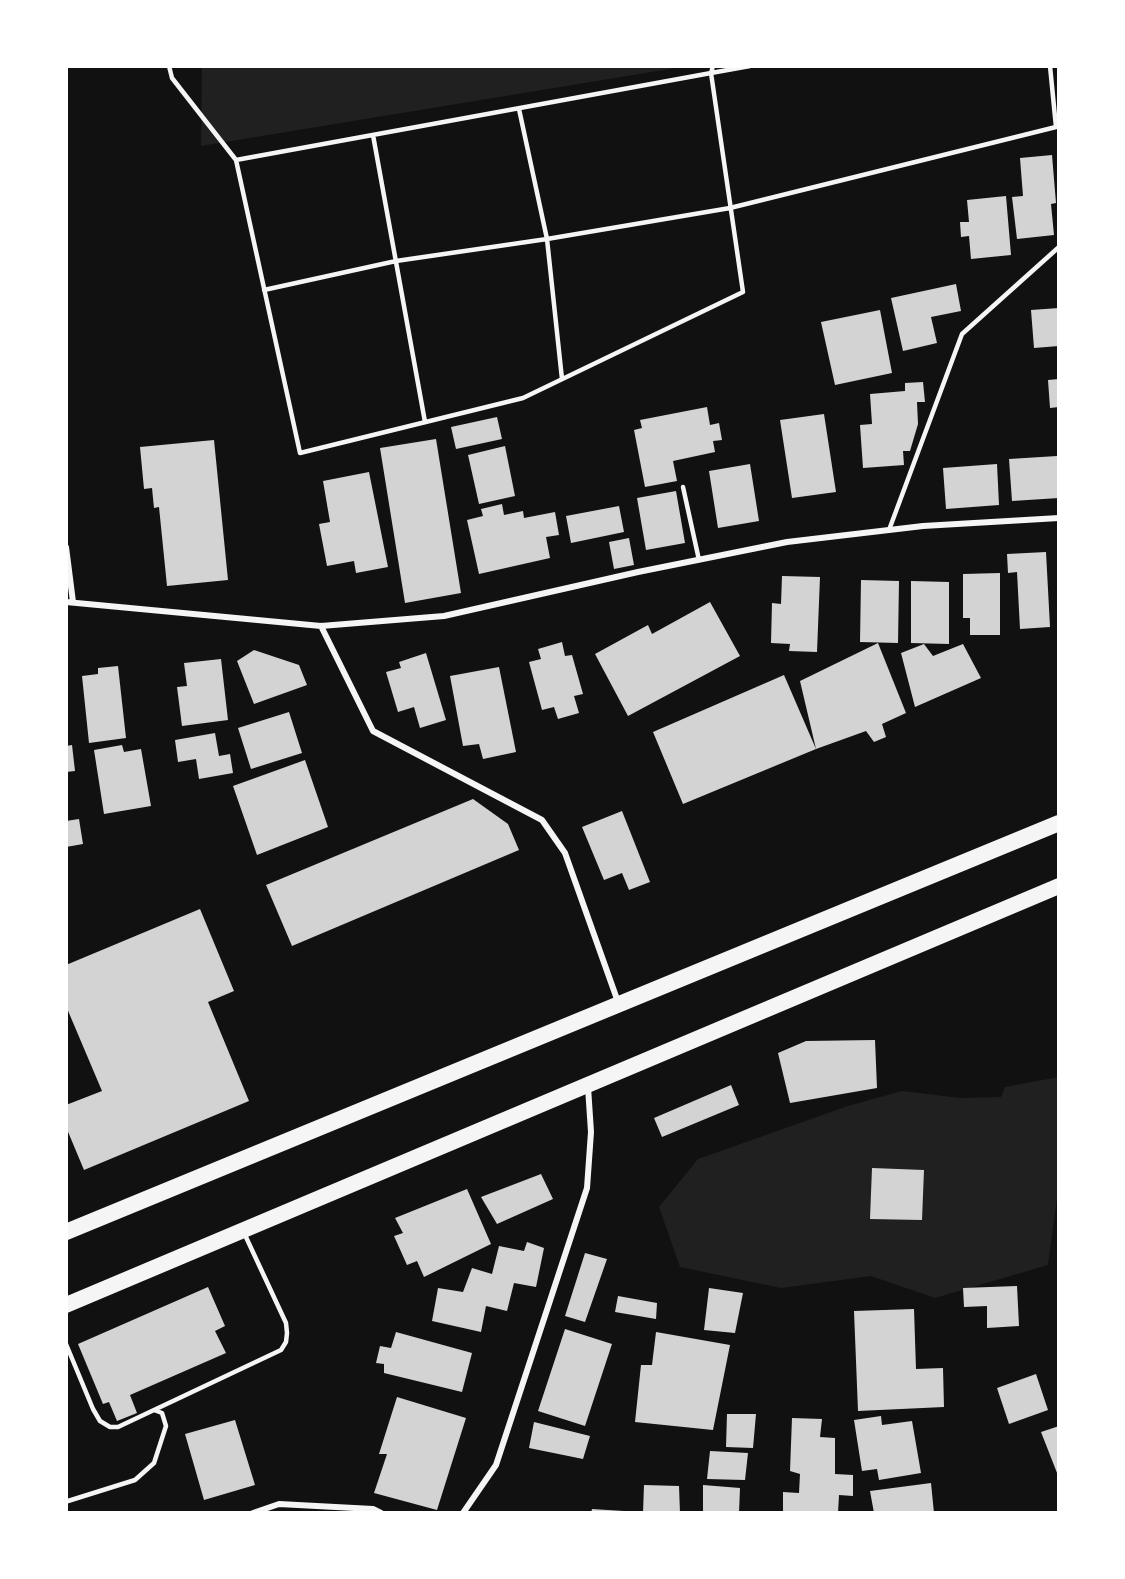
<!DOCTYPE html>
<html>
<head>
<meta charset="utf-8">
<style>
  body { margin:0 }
  #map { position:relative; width:1125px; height:1579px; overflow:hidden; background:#111; font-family:Barlow,sans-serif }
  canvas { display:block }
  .frame { position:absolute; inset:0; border:68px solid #fff; pointer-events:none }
</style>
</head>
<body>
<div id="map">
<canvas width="1125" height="1579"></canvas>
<div class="frame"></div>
</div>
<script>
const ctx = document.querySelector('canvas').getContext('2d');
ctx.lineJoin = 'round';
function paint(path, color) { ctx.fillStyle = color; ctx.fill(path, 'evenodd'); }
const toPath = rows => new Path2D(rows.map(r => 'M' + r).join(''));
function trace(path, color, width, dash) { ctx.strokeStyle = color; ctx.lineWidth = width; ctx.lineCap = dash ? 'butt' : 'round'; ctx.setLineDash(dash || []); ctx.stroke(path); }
paint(toPath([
  [202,66,688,66,201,146],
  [1059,1077,1059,1183,1048,1265,935,1298,871,1276,781,1288,680,1267,659,1207,698,1159,848,1106,902,1091,961,1098,1001,1097,1005,1087]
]), '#202020');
paint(toPath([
  [1052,155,1056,203,1051,204,1054,235,1017,239,1012,197,1023,196,1020,158],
  [1006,196,1011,255,971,259,969,236,961,237,960,222,969,222,967,200],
  [956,284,961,311,931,317,937,343,903,351,891,298],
  [1059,308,1059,346,1034,348,1031,310],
  [880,310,892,373,835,385,821,322],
  [1059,379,1059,407,1050,408,1048,380],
  [923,382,925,402,917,402,918,424,910,451,903,451,904,465,863,468,860,425,872,424,870,394,905,391,905,383],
  [707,407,710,425,719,423,722,440,713,441,715,452,673,461,677,481,645,487,634,430,642,428,640,420],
  [824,414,836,492,792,498,780,420],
  [497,417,502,439,456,449,451,427],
  [436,439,461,593,405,603,380,448],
  [214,440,228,580,167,586,159,507,154,508,152,488,144,489,140,447],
  [505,446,515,496,479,504,468,455],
  [1057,456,1059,498,1012,501,1009,459],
  [750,464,759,521,718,528,709,471],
  [997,464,999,505,946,509,943,468],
  [369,472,388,567,356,573,354,561,327,566,319,524,330,522,323,481],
  [676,491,685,543,646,550,637,498],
  [502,504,504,515,523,511,524,518,555,512,559,535,546,537,550,558,479,574,467,520,483,516,481,509],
  [619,506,624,532,571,543,566,516],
  [629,538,634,565,614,569,609,542],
  [1046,552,1050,627,1020,629,1017,572,1008,573,1007,554],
  [1000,573,1000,635,970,635,970,618,963,618,963,574],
  [782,576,820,577,817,652,789,651,790,644,771,643,772,603,781,604],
  [861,580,899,581,898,643,860,642],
  [911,581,949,582,949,644,911,643],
  [710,602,740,656,628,716,595,654,648,625,652,634],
  [562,642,565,656,572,655,583,694,574,696,579,713,558,719,554,707,542,710,529,662,541,659,538,649],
  [878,643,906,713,882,724,886,737,874,742,866,731,816,749,800,681],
  [924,644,933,656,963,644,981,678,915,707,901,653],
  [254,650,299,665,307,685,254,704,237,661],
  [426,653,446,720,420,728,414,707,398,712,386,672,401,668,399,662],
  [221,659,228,720,182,726,177,687,187,686,184,663],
  [118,666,126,738,89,743,82,676,98,674,98,668],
  [499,667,516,752,483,759,479,744,463,746,450,676],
  [784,675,816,749,683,804,653,732],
  [289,712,302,753,251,769,238,728],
  [215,733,219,756,230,754,233,773,199,779,196,759,178,762,175,740],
  [72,745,75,771,66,772,66,746],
  [122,745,124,752,141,749,151,806,104,814,94,750],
  [305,760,328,827,257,855,233,786],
  [473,799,508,824,519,850,292,946,266,885],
  [622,811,650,882,629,890,622,873,604,880,582,827],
  [79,819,83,844,66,847,66,821],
  [200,909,234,991,208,1002,249,1101,84,1170,66,1127,66,1105,102,1091,66,1006,66,965],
  [875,1040,877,1088,790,1103,778,1053,806,1041],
  [731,1085,739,1105,662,1137,654,1118],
  [872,1168,924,1170,922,1220,870,1219],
  [541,1174,553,1199,497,1224,481,1197],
  [467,1189,491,1244,424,1277,417,1261,407,1265,394,1236,403,1233,395,1218],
  [527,1242,544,1248,536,1287,514,1283,507,1311,486,1306,481,1332,432,1321,438,1288,463,1292,472,1268,492,1274,499,1246,524,1251],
  [585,1253,607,1259,585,1322,565,1316],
  [1017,1286,1019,1326,987,1328,987,1306,964,1307,963,1288],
  [208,1287,225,1326,215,1331,226,1353,130,1395,137,1413,117,1421,109,1402,103,1404,78,1344],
  [709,1288,743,1293,735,1333,704,1330],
  [618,1296,657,1303,656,1319,615,1312],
  [914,1309,916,1369,943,1368,944,1407,858,1411,854,1311],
  [565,1329,612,1344,585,1426,538,1411],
  [396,1332,472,1353,462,1392,384,1373,384,1364,376,1363,380,1346,391,1348],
  [656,1332,730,1345,713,1430,635,1422,641,1365,652,1365],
  [1036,1374,1048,1410,1009,1424,997,1388],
  [397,1397,466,1418,437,1510,374,1493,387,1454,379,1454],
  [727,1414,756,1414,753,1448,726,1447],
  [881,1416,882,1425,912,1421,921,1473,879,1480,877,1469,862,1471,854,1420],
  [792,1418,822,1419,820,1437,835,1438,835,1474,853,1475,853,1496,839,1495,838,1513,783,1513,783,1492,799,1493,800,1474,790,1471],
  [235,1420,255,1485,204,1500,185,1434],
  [534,1422,590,1436,583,1459,529,1448],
  [1059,1426,1059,1478,1041,1432],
  [710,1451,748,1453,745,1480,707,1479],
  [931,1483,934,1513,874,1513,870,1491],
  [644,1485,679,1486,680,1513,643,1513],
  [703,1485,740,1488,739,1513,703,1513],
  [592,1509,624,1511,624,1513,591,1513]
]), '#d3d3d3');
trace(toPath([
  [169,66,172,78,236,160,300,453,523,398,743,292,711,73,236,160],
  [713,66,711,73,750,66],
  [519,109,547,239,562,379],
  [373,135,425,422],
  [264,290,396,261,547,239,730,208,1056,127,1050,66],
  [683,487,699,560],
  [889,530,962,334,1059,247],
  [66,1344,93,1409,100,1421,110,1427,118,1427,281,1350,286,1342,287,1333,286,1323,245,1235],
  [68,1501,135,1480,154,1463,166,1426,162,1413,154,1410]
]), '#f5f5f5', 4.5);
trace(toPath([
  [66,547,73,602],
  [66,602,321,626,444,616,638,572,787,542,923,526,1059,518],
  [321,626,373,731,542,820,565,853,618,1002],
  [253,1513,279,1504,373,1509,381,1513],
  [463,1513,496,1465,587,1188,591,1132,588,1087]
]), '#f5f5f5', 6);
trace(toPath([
  [66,1232,1059,823],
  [66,1305,1059,886]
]), '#f5f5f5', 16);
</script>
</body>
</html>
